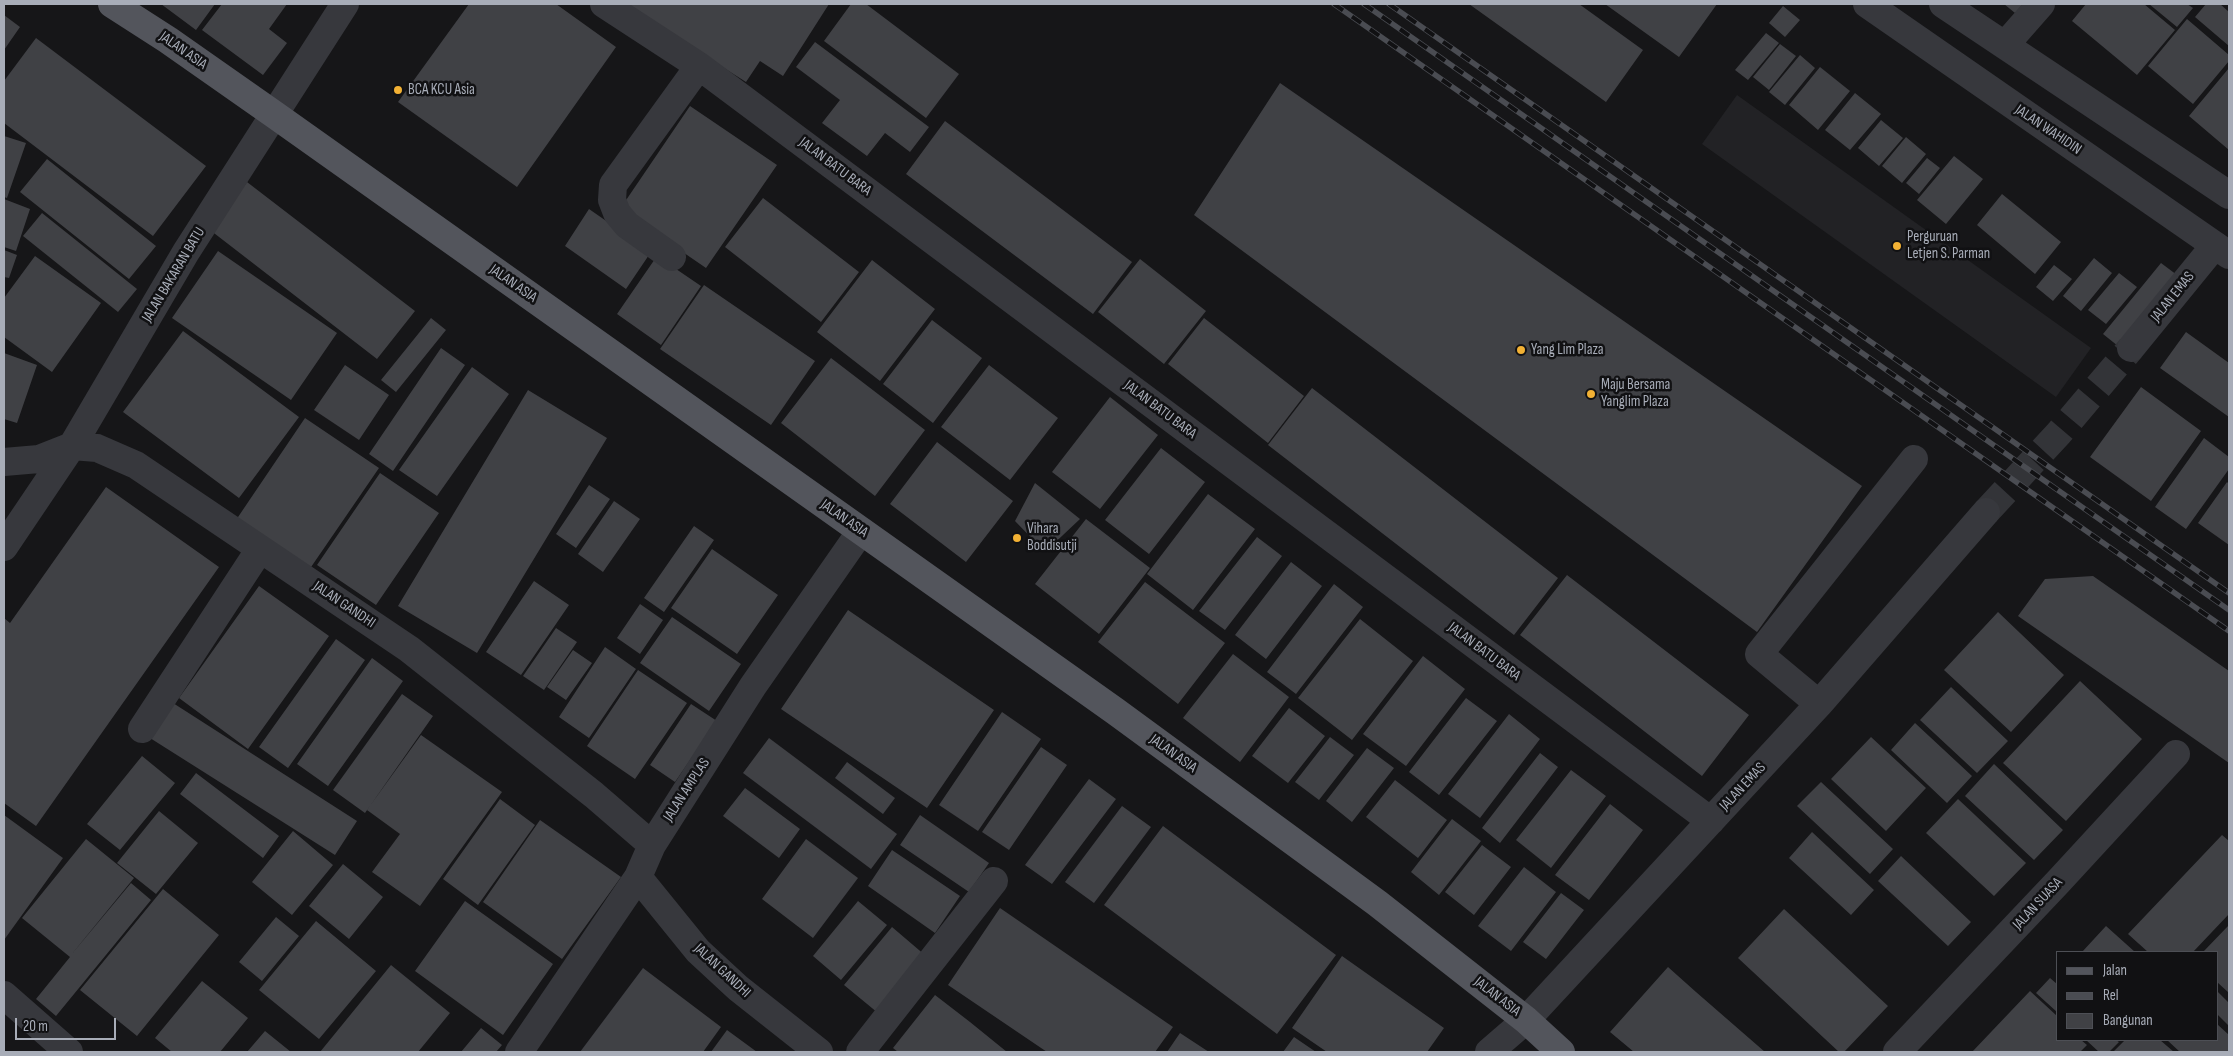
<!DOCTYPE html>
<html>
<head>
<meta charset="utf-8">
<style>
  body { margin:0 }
  #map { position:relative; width:2233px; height:1056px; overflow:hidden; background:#161618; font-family:"Sofia Sans Condensed",sans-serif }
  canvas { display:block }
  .frame { position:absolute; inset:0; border:5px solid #a8adb8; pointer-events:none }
  .legend { position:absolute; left:2056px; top:951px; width:162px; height:90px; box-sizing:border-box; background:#111113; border:1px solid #4d4f55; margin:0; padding:6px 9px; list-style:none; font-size:15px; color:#a8adb8 }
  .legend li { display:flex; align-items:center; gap:10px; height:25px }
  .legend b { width:25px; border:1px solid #4d4f55 }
  .scale { position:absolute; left:15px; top:1018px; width:101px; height:22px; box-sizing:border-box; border:2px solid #a8adb8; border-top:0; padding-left:6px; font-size:15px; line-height:18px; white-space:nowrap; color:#a8adb8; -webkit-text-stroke:4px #111113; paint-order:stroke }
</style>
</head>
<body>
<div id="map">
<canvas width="2233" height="1056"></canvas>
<div class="frame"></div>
<ul class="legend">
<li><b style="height:6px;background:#53555c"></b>Jalan</li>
<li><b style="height:6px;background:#4a4c52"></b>Rel</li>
<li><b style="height:14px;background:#404145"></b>Bangunan</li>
</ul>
<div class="scale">20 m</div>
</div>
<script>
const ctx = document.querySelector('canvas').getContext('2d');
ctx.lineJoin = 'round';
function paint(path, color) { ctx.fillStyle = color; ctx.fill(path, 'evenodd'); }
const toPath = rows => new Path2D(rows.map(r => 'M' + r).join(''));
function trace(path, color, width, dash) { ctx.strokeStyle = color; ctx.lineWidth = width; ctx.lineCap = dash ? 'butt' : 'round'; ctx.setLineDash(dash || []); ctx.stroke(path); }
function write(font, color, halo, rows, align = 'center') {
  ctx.font = font + ' "Sofia Sans Condensed",sans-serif'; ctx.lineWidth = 5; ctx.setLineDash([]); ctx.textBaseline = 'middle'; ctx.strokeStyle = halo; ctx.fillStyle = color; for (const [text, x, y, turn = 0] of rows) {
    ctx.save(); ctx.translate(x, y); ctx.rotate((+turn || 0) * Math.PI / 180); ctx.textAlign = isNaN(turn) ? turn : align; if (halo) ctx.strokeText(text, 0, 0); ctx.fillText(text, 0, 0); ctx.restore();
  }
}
paint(toPath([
  [1737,95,2091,348,2056,397,1702,144]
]), '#222225');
paint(toPath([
  [161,4,215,4,196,30],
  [222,4,287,4,269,29,287,43,263,75,202,30],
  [469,4,556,4,616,47,517,187,398,102],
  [623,4,829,4,783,76,760,61,746,82],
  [851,4,866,4,959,74,926,118,824,41],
  [1469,4,1579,4,1643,50,1606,102],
  [1605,4,1717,4,1679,57],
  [2004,4,2023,4,2015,13],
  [2086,4,2144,4,2175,30,2137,75,2072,21],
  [2149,4,2187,4,2193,8,2177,27],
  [2206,4,2220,4,2229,12,2229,46,2195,17],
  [1783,6,1800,20,1785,37,1769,23],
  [4,15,20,27,4,50],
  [2187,19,2229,55,2229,61,2193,104,2148,66],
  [1766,33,1779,43,1748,80,1735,70],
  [36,38,206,166,153,236,4,123,4,81],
  [815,42,929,127,910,152,885,133,867,156,822,123,840,100,796,67],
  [1780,44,1796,56,1769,90,1753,77],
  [1800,55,1815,68,1785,105,1769,92],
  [1820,67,1850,91,1818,130,1789,105],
  [2229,68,2229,150,2189,116],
  [1280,83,1862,486,1757,632,1194,215],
  [1855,93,1881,114,1850,150,1825,130],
  [690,106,777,165,706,268,620,209],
  [1881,120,1903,138,1879,166,1858,148],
  [945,121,1132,262,1093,314,906,174],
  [4,136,26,143,7,198,4,197],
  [1906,137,1926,154,1902,183,1882,166],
  [1954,156,1983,179,1946,224,1917,200],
  [1927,158,1940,168,1919,194,1906,183],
  [47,159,156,246,129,279,20,192],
  [247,182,415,311,377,359,210,230],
  [2002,194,2061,242,2035,274,1977,225],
  [763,198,859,272,821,322,725,247],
  [4,199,30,209,16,251,4,247],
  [589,209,651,252,626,289,565,246],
  [42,213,137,289,118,312,23,236],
  [4,250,17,255,9,278,4,277],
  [218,251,337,333,291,400,172,318],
  [35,256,101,303,52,372,4,337,4,298],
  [657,256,701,286,661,345,617,314],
  [2094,258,2112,273,2081,311,2063,296],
  [1140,259,1206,311,1164,364,1098,312],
  [872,260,935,309,880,381,817,332],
  [2161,263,2177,275,2118,346,2103,334],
  [2054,265,2072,279,2053,301,2036,287],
  [2119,273,2137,287,2106,324,2088,310],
  [704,285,815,361,771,425,660,349],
  [431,318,446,330,396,392,381,380],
  [1204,318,1304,396,1268,443,1168,364],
  [932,320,982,358,933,423,883,384],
  [183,331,299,417,239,498,123,412],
  [2186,332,2229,363,2229,417,2160,368],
  [441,348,465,365,393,471,369,454],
  [4,353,37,365,17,423,4,419],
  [831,358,925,430,875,496,781,423],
  [345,365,389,395,359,440,314,410],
  [989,365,1058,418,1010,480,941,427],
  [472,367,509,394,437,496,399,470],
  [2141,387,2201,431,2151,501,2090,457],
  [1312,388,1558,578,1514,635,1268,445],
  [528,390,607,438,477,653,398,606],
  [1110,397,1158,435,1100,509,1052,472],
  [305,418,379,468,309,570,236,520],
  [2204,438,2229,457,2229,469,2186,529,2155,507],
  [937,442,1013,501,966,562,890,504],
  [1161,448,1205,482,1149,554,1105,520],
  [380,473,439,513,376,605,317,565],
  [2227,482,2229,484,2229,545,2198,523],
  [1035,483,1080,519,1045,552,1015,521],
  [589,485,610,499,576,548,556,534],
  [106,487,219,567,36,826,4,803,4,618,10,623],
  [1208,494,1255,529,1193,610,1147,574],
  [614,501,640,519,603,572,578,554],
  [1086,519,1150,568,1099,634,1035,584],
  [694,526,714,540,664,612,644,598],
  [1257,537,1282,556,1225,630,1199,611],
  [712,549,778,595,737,654,671,608],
  [1291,562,1322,586,1266,659,1235,635],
  [1567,575,1749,715,1702,776,1520,635],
  [2093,576,2229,671,2229,763,2018,616,2045,579],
  [534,581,569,605,521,675,486,652],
  [1145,582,1225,643,1178,704,1098,642],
  [1334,584,1363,607,1296,694,1267,672],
  [259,586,329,636,248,749,179,698],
  [640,604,663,620,640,654,617,638],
  [848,610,994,710,927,808,781,709],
  [1998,612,2064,675,2011,732,1944,670],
  [672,617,741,664,709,711,640,663],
  [1360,619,1413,661,1352,740,1298,698],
  [556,628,577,642,544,690,523,676],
  [336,639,365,660,288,768,259,747],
  [605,647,636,669,589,738,559,717],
  [573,650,592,663,566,700,547,687],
  [1233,654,1289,697,1240,762,1183,718],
  [1423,656,1465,689,1406,766,1363,734],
  [372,658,403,681,328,786,297,764],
  [638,670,687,703,635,779,587,746],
  [2080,681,2142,739,2066,821,2003,763],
  [1951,687,2008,741,1977,773,1920,720],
  [402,694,433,716,365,813,333,790],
  [1466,698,1497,721,1439,795,1409,772],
  [173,703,357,821,335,855,150,738],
  [691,704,717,721,675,782,650,765],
  [1289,708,1325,736,1288,783,1252,756],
  [1002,712,1041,739,978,831,939,805],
  [1509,714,1540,739,1480,818,1448,794],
  [1915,723,1972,776,1947,803,1891,750],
  [421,735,502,792,420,906,372,872,400,834,367,810],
  [1330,737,1354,755,1319,800,1295,782],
  [1871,737,1926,788,1886,831,1831,779],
  [769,738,897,834,871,869,743,773],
  [1041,747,1067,765,1009,850,982,832],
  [1367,748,1394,768,1352,822,1326,801],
  [1540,753,1558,767,1500,843,1482,828],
  [142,756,175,783,120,850,87,824],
  [847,762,895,798,883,814,835,778],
  [1994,764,2063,830,2034,860,1965,796],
  [1571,770,1606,796,1551,868,1516,840],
  [196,773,279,836,263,858,180,794],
  [1089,779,1116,799,1052,884,1025,865],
  [1395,780,1447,820,1418,858,1366,817],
  [1821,782,1893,849,1870,874,1797,806],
  [745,788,800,829,779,858,723,816],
  [500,799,535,825,478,905,443,879],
  [1958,799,2026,863,1994,896,1926,833],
  [1610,804,1643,830,1589,900,1555,875],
  [1122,806,1151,827,1094,903,1065,882],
  [159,811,198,843,156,894,117,863],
  [4,815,63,858,4,940],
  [920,815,989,863,969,892,900,845],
  [1452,819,1481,841,1439,895,1411,872],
  [540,820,621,877,562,959,483,902],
  [1163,826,1336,955,1277,1034,1104,905],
  [293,831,333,865,292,915,252,882],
  [1812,832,1874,890,1851,915,1789,858],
  [2222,835,2229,841,2229,914,2193,952,2148,952,2128,934],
  [86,839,134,878,71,955,131,883,151,900,56,1016,36,999,70,957,22,918],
  [806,839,858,878,813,938,762,899],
  [1482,845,1511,867,1474,915,1445,892],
  [892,850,960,896,935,933,868,886],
  [1901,856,1971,922,1948,946,1878,881],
  [343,864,383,897,349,939,309,906],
  [1524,867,1556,892,1511,951,1478,926],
  [163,889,219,935,137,1036,80,990],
  [1561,893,1584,910,1546,959,1523,942],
  [465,901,553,964,503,1035,415,971],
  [858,901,887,925,841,980,813,956],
  [1000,908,1173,1027,1155,1052,1047,1052,948,985],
  [1784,909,1888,1006,1844,1052,1839,1052,1738,958],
  [276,917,299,936,262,981,239,962],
  [316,921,376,971,319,1039,259,990],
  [2229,925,2229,993,2217,982,2217,952,2203,952],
  [2106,926,2135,952,2082,952],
  [892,927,926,956,878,1013,844,985],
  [1342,956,1444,1028,1427,1052,1327,1052,1292,1028],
  [391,965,450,1013,418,1052,320,1052],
  [1668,967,1696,992,1765,1052,1634,1052,1610,1032],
  [643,968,721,1027,703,1052,580,1052],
  [2050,978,2057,984,2057,1012,2036,993],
  [202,981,248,1018,220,1052,172,1052,155,1038],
  [2030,991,2057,1016,2057,1040,2081,1040,2087,1045,2080,1052,1972,1052],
  [2217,991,2229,1003,2228,1025,2217,1014],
  [935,995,970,1022,1007,1052,898,1052,893,1048],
  [2217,1024,2229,1035,2229,1052,2180,1052,2167,1040,2217,1040],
  [481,1028,502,1045,496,1052,461,1052],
  [727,1030,757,1052,711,1052],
  [265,1031,291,1052,247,1052],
  [1180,1033,1209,1052,1167,1052],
  [1294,1037,1316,1052,1283,1052],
  [2086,1040,2116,1040,2119,1042,2109,1052,2099,1052],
  [2125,1040,2160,1040,2174,1052,2116,1052,2114,1051]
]), '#404145');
trace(toPath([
  [1986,512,2059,433,2131,348]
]), '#333438', 28, [28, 14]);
trace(toPath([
  [604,4,699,66,1711,821],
  [1867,4,2229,255],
  [1943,4,2229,195],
  [2005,45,2041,4],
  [672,257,627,225,617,213,612,200,613,185,699,66],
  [2131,348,2215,245],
  [4,462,39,459,72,446,97,448,136,465,409,649,594,795,652,845],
  [4,547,72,446,186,252,345,4],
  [1819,704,1759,654,1914,459],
  [142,729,260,549],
  [638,877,698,951,738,988,819,1052],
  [4,995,69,1052],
  [519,1052,638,877,652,845,753,686,861,531],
  [860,1052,994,881],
  [1489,1052,1526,1020,1819,704,1986,512],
  [1897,1052,2058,882,2176,754]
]), '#37383d', 28);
trace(toPath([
  [112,4,168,40,275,115,1115,711,1377,903,1526,1020,1561,1052]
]), '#53555c', 28);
const rail = toPath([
  [1334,4,2229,631],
  [1364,4,2229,610],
  [1389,4,2229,593]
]);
trace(rail, '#4a4c52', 5.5);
trace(rail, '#111113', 4, [11]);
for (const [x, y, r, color] of [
  [398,90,5,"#f2b134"],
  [1897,246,5,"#f2b134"],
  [1521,350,5,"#f2b134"],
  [1591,394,5,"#f2b134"],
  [1017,538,5,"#f2b134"]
]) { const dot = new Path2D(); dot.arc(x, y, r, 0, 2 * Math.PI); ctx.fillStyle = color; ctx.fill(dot); trace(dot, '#111113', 2); }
write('15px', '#a8adb8', '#111113', [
  ["JALAN ASIA",183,51,35],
  ["JALAN WAHIDIN",2048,130,34],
  ["JALAN BATU BARA",835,167,37],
  ["JALAN BAKARAN BATU",174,275,-59],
  ["JALAN ASIA",513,284,35],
  ["JALAN EMAS",2173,297,-51],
  ["JALAN BATU BARA",1160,410,37],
  ["JALAN ASIA",844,519,35],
  ["JALAN GANDHI",344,605,34],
  ["JALAN BATU BARA",1484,652,37],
  ["JALAN ASIA",1173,754,36],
  ["JALAN EMAS",1743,787,-47],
  ["JALAN AMPLAS",687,790,-57],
  ["JALAN SUASA",2038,904,-47],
  ["JALAN GANDHI",722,971,43],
  ["JALAN ASIA",1497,997,38]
]);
write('15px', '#a8adb8', '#111113', [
  ["BCA KCU Asia",408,90],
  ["Perguruan",1907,237],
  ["Letjen S. Parman",1907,254],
  ["Yang Lim Plaza",1531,350],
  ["Maju Bersama",1601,385],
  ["Yanglim Plaza",1601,402],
  ["Vihara",1027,529],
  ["Boddisutji",1027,546]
], 'left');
</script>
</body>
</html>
